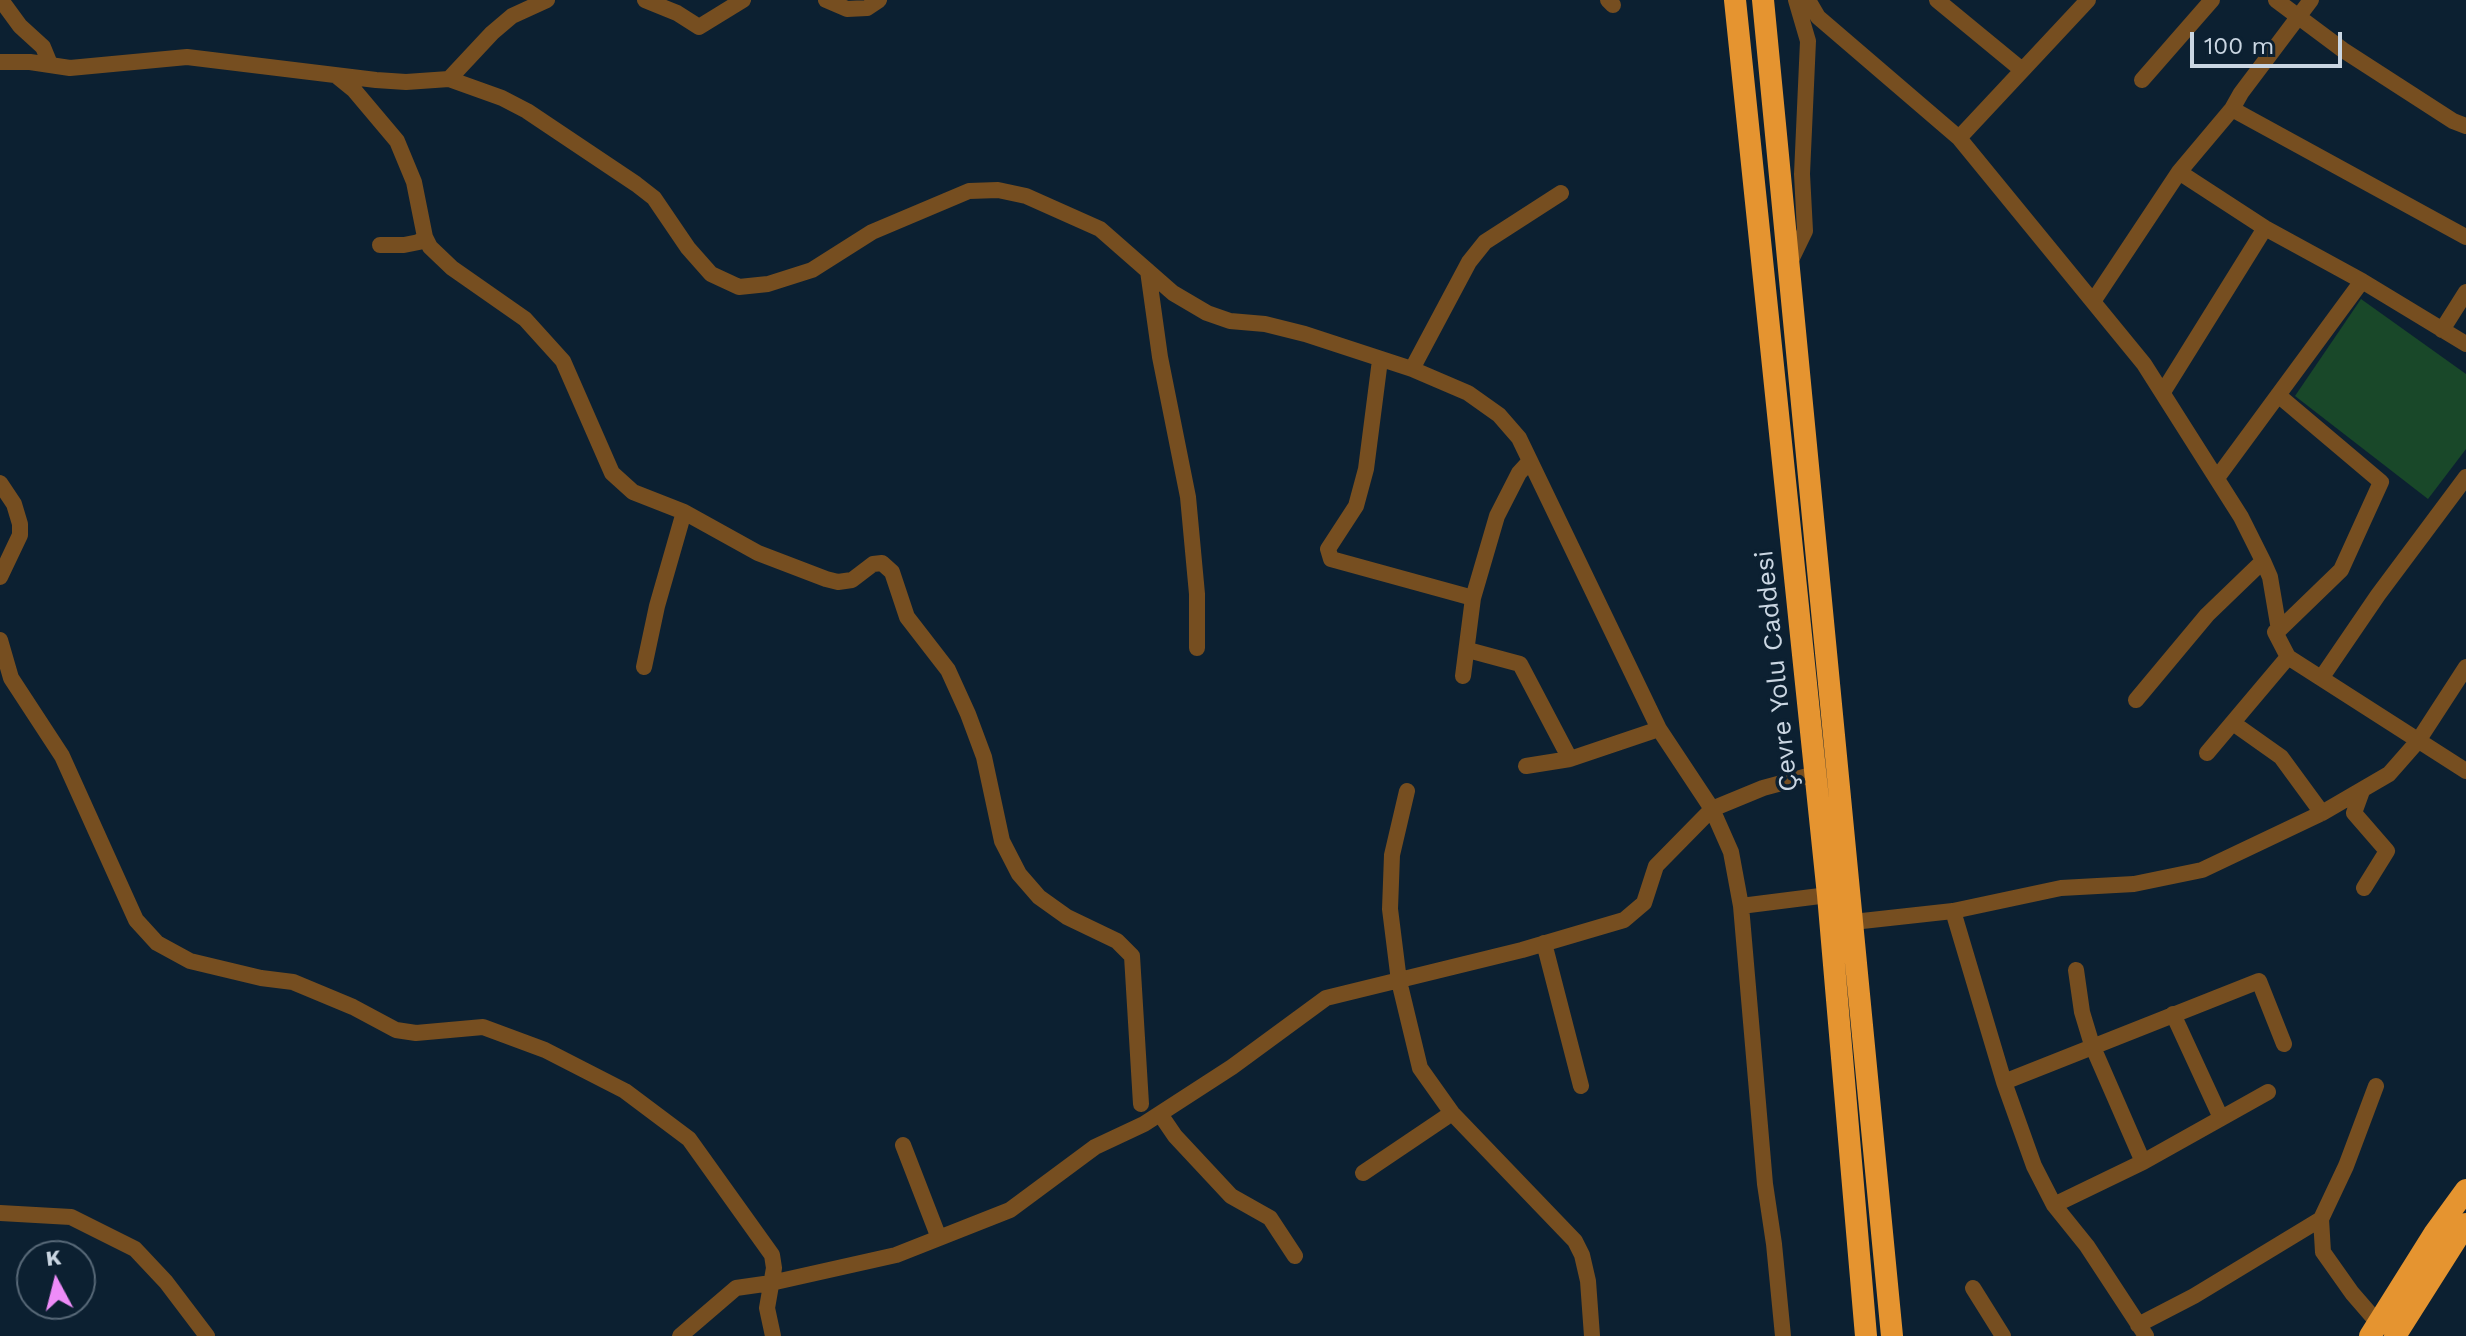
<!DOCTYPE html>
<html>
<head>
<meta charset="utf-8">
<style>
  body { margin:0 }
  #map { position:relative; width:2466px; height:1336px; overflow:hidden; background:#0c2031; font-family:"Work Sans",sans-serif }
  canvas { display:block }
  .north { position:absolute; left:16px; top:1240px; width:80px; height:80px; box-sizing:border-box; background:#0c2031; border:2px solid #586978; border-radius:50%; rotate:353deg; font-size:22px; font-weight:700; line-height:32px; text-align:center; color:#cad6e2 }
  .north::after { content:''; display:block; margin:auto; width:28px; height:36px; background:#ee8cf8; clip-path:polygon(50% 0,100% 100%,50% 72%,0 100%) }
  .scale { position:absolute; left:2190px; top:32px; width:152px; height:36px; box-sizing:border-box; border:4px solid #cad6e2; border-top:0; padding-left:10px; font-size:24px; line-height:28px; white-space:nowrap; color:#cad6e2; -webkit-text-stroke:6px #0c2031; paint-order:stroke }
</style>
</head>
<body>
<div id="map">
<canvas width="2466" height="1336"></canvas>
<div class="north">K</div>
<div class="scale">100 m</div>
</div>
<script>
const ctx = document.querySelector('canvas').getContext('2d');
ctx.lineJoin = 'round';
function paint(path, color) { ctx.fillStyle = color; ctx.fill(path, 'evenodd'); }
const toPath = rows => new Path2D(rows.map(r => 'M' + r).join(''));
function trace(path, color, width, dash) { ctx.strokeStyle = color; ctx.lineWidth = width; ctx.lineCap = dash ? 'butt' : 'round'; ctx.setLineDash(dash || []); ctx.stroke(path); }
function write(font, color, halo, rows, align = 'center') {
  ctx.font = font + ' "Work Sans",sans-serif'; ctx.lineWidth = 7; ctx.setLineDash([]); ctx.textBaseline = 'middle'; ctx.strokeStyle = halo; ctx.fillStyle = color; for (const [text, x, y, turn = 0] of rows) {
    ctx.save(); ctx.translate(x, y); ctx.rotate((+turn || 0) * Math.PI / 180); ctx.textAlign = isNaN(turn) ? turn : align; if (halo) ctx.strokeText(text, 0, 0); ctx.fillText(text, 0, 0); ctx.restore();
  }
}
paint(toPath([
  [2361,299,2466,374,2466,449,2428,499,2295,396]
]), '#194829');
trace(toPath([
  [1,0,20,26,43,47,50,64],
  [645,0,677,13,699,27,743,0],
  [826,0,847,9,867,8,879,0],
  [1608,0,1613,5],
  [1808,0,1818,17,1959,138,2144,364,2241,517,2263,561,2270,577,2279,630,2275,632,2288,657,2466,771],
  [1937,0,2022,70],
  [2276,0,2343,50,2453,121,2466,126],
  [0,62,30,62,70,68,187,57,376,80,406,82,449,79,502,98,527,111,636,184,654,198,688,248,711,274,739,287,768,284,812,270,872,232,969,191,998,190,1026,196,1100,229,1173,293,1207,313,1230,321,1265,324,1305,334,1412,369,1468,393,1499,415,1519,438,1659,729,1712,809,1731,852,1741,906,1828,895],
  [338,77,354,90,397,141,414,182,425,237,430,247,452,268,525,319,563,361,612,473,633,492,684,512,758,553,826,579,838,582,852,580,873,564,882,563,892,572,907,617,948,670,968,714,984,757,1002,841,1019,874,1039,897,1067,917,1117,941,1132,956,1141,1104],
  [449,79,492,33,512,16,547,0],
  [2142,80,2212,0],
  [2232,109,2466,237],
  [1959,138,2088,0],
  [2179,172,2265,228,2362,281,2466,344],
  [380,245,404,245,419,242,425,237],
  [1789,264,1805,231,1802,174,1808,41,1796,0],
  [1148,271,1160,357,1188,497,1197,594,1197,648],
  [2094,300,2179,172,2232,109,2241,93,2311,0],
  [2442,330,2466,292],
  [1380,360,1366,469,1356,506,1328,549,1331,559,1473,598],
  [1412,369,1469,262,1485,242,1561,193],
  [2163,392,2265,228],
  [2278,395,2381,482,2341,570,2279,630],
  [2217,478,2362,281],
  [0,483,14,504,20,524,20,535,0,577],
  [0,640,11,678,62,756,136,920,157,943,190,961,261,978,293,982,353,1007,396,1030,416,1033,483,1027,545,1050,625,1091,689,1139,772,1255,774,1268,767,1308,773,1336],
  [1468,650,1520,664,1570,759],
  [644,667,657,606,684,512],
  [1463,676,1473,598,1497,516,1519,473,1530,461],
  [2322,677,2378,595,2466,477],
  [2136,700,2207,615,2263,561],
  [2233,723,2281,757,2322,813],
  [2207,753,2288,657],
  [1526,766,1570,759,1659,729],
  [1407,791,1392,855,1390,909,1399,981,1420,1068,1452,1113,1575,1241,1582,1255,1588,1281,1592,1336],
  [2362,791,2354,813,2387,851,2364,888],
  [1741,906,1765,1184,1774,1244,1783,1336],
  [1953,911,2004,1082,2034,1166,2054,1205,2087,1246,2146,1336],
  [1853,922,1953,911,2061,888,2134,884,2202,870,2322,813,2389,774,2418,741,2466,667],
  [1544,943,1581,1086],
  [2076,970,2082,1012,2092,1045,2143,1162],
  [2173,1014,2221,1118],
  [2004,1082,2259,981,2284,1044],
  [2376,1086,2346,1166,2321,1219,2323,1252,2352,1293,2378,1323],
  [1160,1114,1175,1136,1231,1196,1270,1218,1295,1256],
  [903,1145,939,1238],
  [1363,1173,1452,1113],
  [2054,1205,2143,1162,2268,1092],
  [0,1213,71,1217,135,1249,166,1282,207,1336],
  [1973,1288,2003,1336],
  [2138,1325,2194,1296,2321,1219],
  [680,1336,736,1288,771,1283,896,1255,1010,1210,1095,1147,1144,1124,1232,1067,1326,998,1522,950,1624,920,1644,903,1656,866,1712,809,1763,788,1815,774]
]), '#764e20', 16);
trace(toPath([
  [1735,0,1828,895,1866,1336],
  [1763,0,1892,1336],
  [2370,1336,2434,1234,2466,1190],
  [2395,1336,2466,1224]
]), '#e59430', 22);
write('26px', '#cad6e2', '#0c2031', [
  ["Çevre Yolu Caddesi",1777,671,-96]
]);
</script>
</body>
</html>
